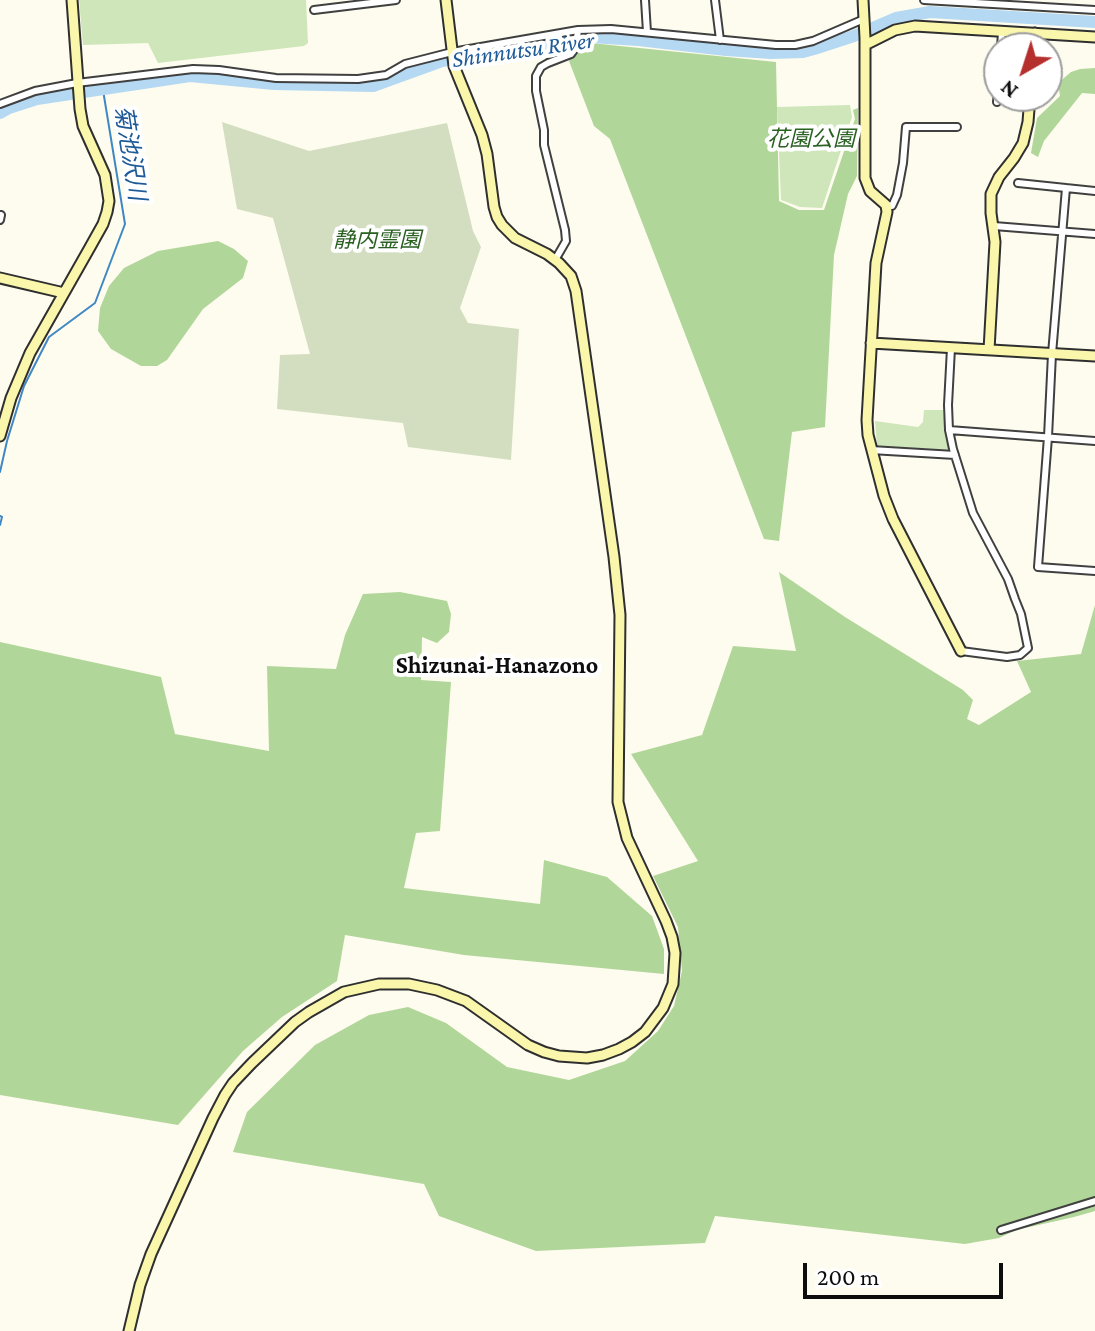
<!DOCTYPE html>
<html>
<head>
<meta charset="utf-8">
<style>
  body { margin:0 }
  #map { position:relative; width:1095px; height:1331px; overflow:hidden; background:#fefcee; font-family:"Crimson Pro",serif }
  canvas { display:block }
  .north { position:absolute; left:983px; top:32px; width:80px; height:80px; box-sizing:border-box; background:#fff; border:2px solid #9e9e9e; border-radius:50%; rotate:219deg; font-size:22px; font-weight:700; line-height:32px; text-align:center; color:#0d0d0d }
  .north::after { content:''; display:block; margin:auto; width:28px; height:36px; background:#b52f2d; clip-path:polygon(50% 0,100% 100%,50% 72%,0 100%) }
  .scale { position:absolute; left:803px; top:1263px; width:200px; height:36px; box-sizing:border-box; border:4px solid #0d0d0d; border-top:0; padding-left:10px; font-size:24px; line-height:28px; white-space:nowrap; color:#0d0d0d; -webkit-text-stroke:6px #fff; paint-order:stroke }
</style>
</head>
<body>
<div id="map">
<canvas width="1095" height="1331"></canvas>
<div class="north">N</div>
<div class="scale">200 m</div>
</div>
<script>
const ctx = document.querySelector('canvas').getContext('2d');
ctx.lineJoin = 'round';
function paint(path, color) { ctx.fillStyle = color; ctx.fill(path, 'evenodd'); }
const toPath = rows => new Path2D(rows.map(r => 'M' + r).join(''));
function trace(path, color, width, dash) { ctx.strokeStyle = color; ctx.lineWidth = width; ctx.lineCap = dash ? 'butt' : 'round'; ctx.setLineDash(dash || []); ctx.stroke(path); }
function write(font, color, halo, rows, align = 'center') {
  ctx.font = font + ' "Crimson Pro","Noto Sans JP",serif'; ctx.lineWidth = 8; ctx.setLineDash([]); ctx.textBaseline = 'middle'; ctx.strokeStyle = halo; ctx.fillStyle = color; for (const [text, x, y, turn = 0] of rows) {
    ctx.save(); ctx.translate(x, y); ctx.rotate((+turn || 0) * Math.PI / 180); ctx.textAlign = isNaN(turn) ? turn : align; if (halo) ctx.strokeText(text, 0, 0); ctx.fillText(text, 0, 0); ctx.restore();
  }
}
paint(toPath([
  [79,0,306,0,308,43,304,46,158,63,148,43,83,45],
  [850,105,852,117,822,208,800,207,781,200,777,107],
  [924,410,943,410,949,450,877,446,875,421,918,427,923,422]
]), '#cee6b9');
paint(toPath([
  [581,42,776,62,779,201,799,210,824,210,855,119,853,110,858,108,857,176,848,194,834,255,825,427,792,432,779,541,764,539,610,139,594,126,569,61],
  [1095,68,1095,94,1082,93,1044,141,1038,157,1031,153,1037,118,1060,96,1058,83,1071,72,1080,69],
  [218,241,234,249,248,261,243,278,203,309,167,360,157,366,141,366,111,349,98,331,100,308,109,286,124,268,158,251],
  [779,572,845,617,963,690,973,700,967,719,979,725,1031,692,1017,661,1081,654,1095,605,1095,1211,1074,1217,1016,1230,999,1238,965,1244,715,1216,705,1243,536,1251,439,1216,424,1184,233,1152,247,1112,315,1045,369,1015,408,1007,446,1023,507,1067,569,1080,625,1061,658,1031,674,1006,682,971,678,927,653,876,698,861,631,754,702,735,733,646,796,651],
  [400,592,447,601,451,614,449,632,437,643,422,637,421,680,451,682,440,831,416,833,404,888,540,904,544,860,607,877,652,916,664,949,664,974,464,955,345,935,337,981,282,1017,243,1051,178,1125,0,1095,0,642,161,677,175,734,269,751,267,666,336,669,345,635,363,594]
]), '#b1d699');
paint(toPath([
  [222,122,309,151,447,123,473,231,481,247,460,308,468,323,519,329,511,460,408,447,403,423,277,409,280,355,310,354,273,218,237,209]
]), '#d3dec0');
trace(toPath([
  [0,472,7,441,24,386,49,337,95,303,125,224,103,90],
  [0,516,2,517,0,525]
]), '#4088c5', 2);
trace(toPath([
  [0,113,9,108,37,99,190,76,274,84,373,86,442,61,591,37,638,40,726,50,771,53,803,52,814,49,854,36,896,18,930,12,1095,22]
]), '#b5d8f3', 12);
const street = toPath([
  [645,0,647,32],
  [715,0,720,40],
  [924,0,1095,10],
  [314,10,396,0],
  [1001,48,1002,31],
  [997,102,999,75],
  [0,104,35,91,77,83,193,69,219,70,276,78,358,79,386,75,405,64,452,52,578,30,611,29,776,45,795,45,813,41,864,19],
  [1018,183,1095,191],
  [1066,188,1052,354,1048,437,1038,567,1095,571],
  [886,205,892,206,897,195,903,163,906,127,957,127],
  [0,220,1,215],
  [994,226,1095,234],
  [555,260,566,241,565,230,544,145,544,130,536,91,536,76,541,67,548,63,571,54,576,47,578,30],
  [951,348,948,405,949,430,953,449,973,513,1008,579,1015,599,1021,614,1028,648,1020,655,1007,657,961,651],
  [949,430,1095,441],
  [871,450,955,455],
  [1001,1230,1095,1201]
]);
const secondary = toPath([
  [863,0,865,38,865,178,870,191,886,205,887,212,876,263,867,420,868,435,884,496,893,519,961,651],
  [865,45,895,30,915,26,1095,37],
  [1034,48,1035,33],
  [0,278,64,293],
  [871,343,1095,356],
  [989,350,995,242,991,213,991,194,999,177,1014,158,1023,143,1028,122,1030,96],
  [0,436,11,398,30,353,89,249,103,224,107,212,109,201,105,175,83,126,80,109,72,0],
  [129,1331,140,1285,151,1254,213,1118,225,1095,233,1083,252,1063,295,1022,309,1012,344,992,379,984,409,984,437,990,466,1001,528,1045,544,1052,559,1056,587,1058,603,1055,619,1049,632,1042,645,1032,663,1008,673,984,675,953,672,937,666,921,627,838,618,802,620,615,614,557,576,291,571,276,559,263,547,254,515,238,502,225,497,217,494,207,487,154,482,135,454,66,446,0]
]);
trace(street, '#404040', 10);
trace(secondary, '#2f2f2f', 13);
trace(street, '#fff', 6);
trace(secondary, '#faf7ac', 9);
write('italic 22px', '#2a6121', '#fff', [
  ["花園公園",811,139],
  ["静内霊園",377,240]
]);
write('italic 24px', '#1d5a97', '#fff', [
  ["Shinnutsu River",523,50,-8],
  ["菊池沢川",130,153,81]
]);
write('bold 24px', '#0d0d0d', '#fff', [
  ["Shizunai-Hanazono",497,666]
]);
</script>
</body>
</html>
